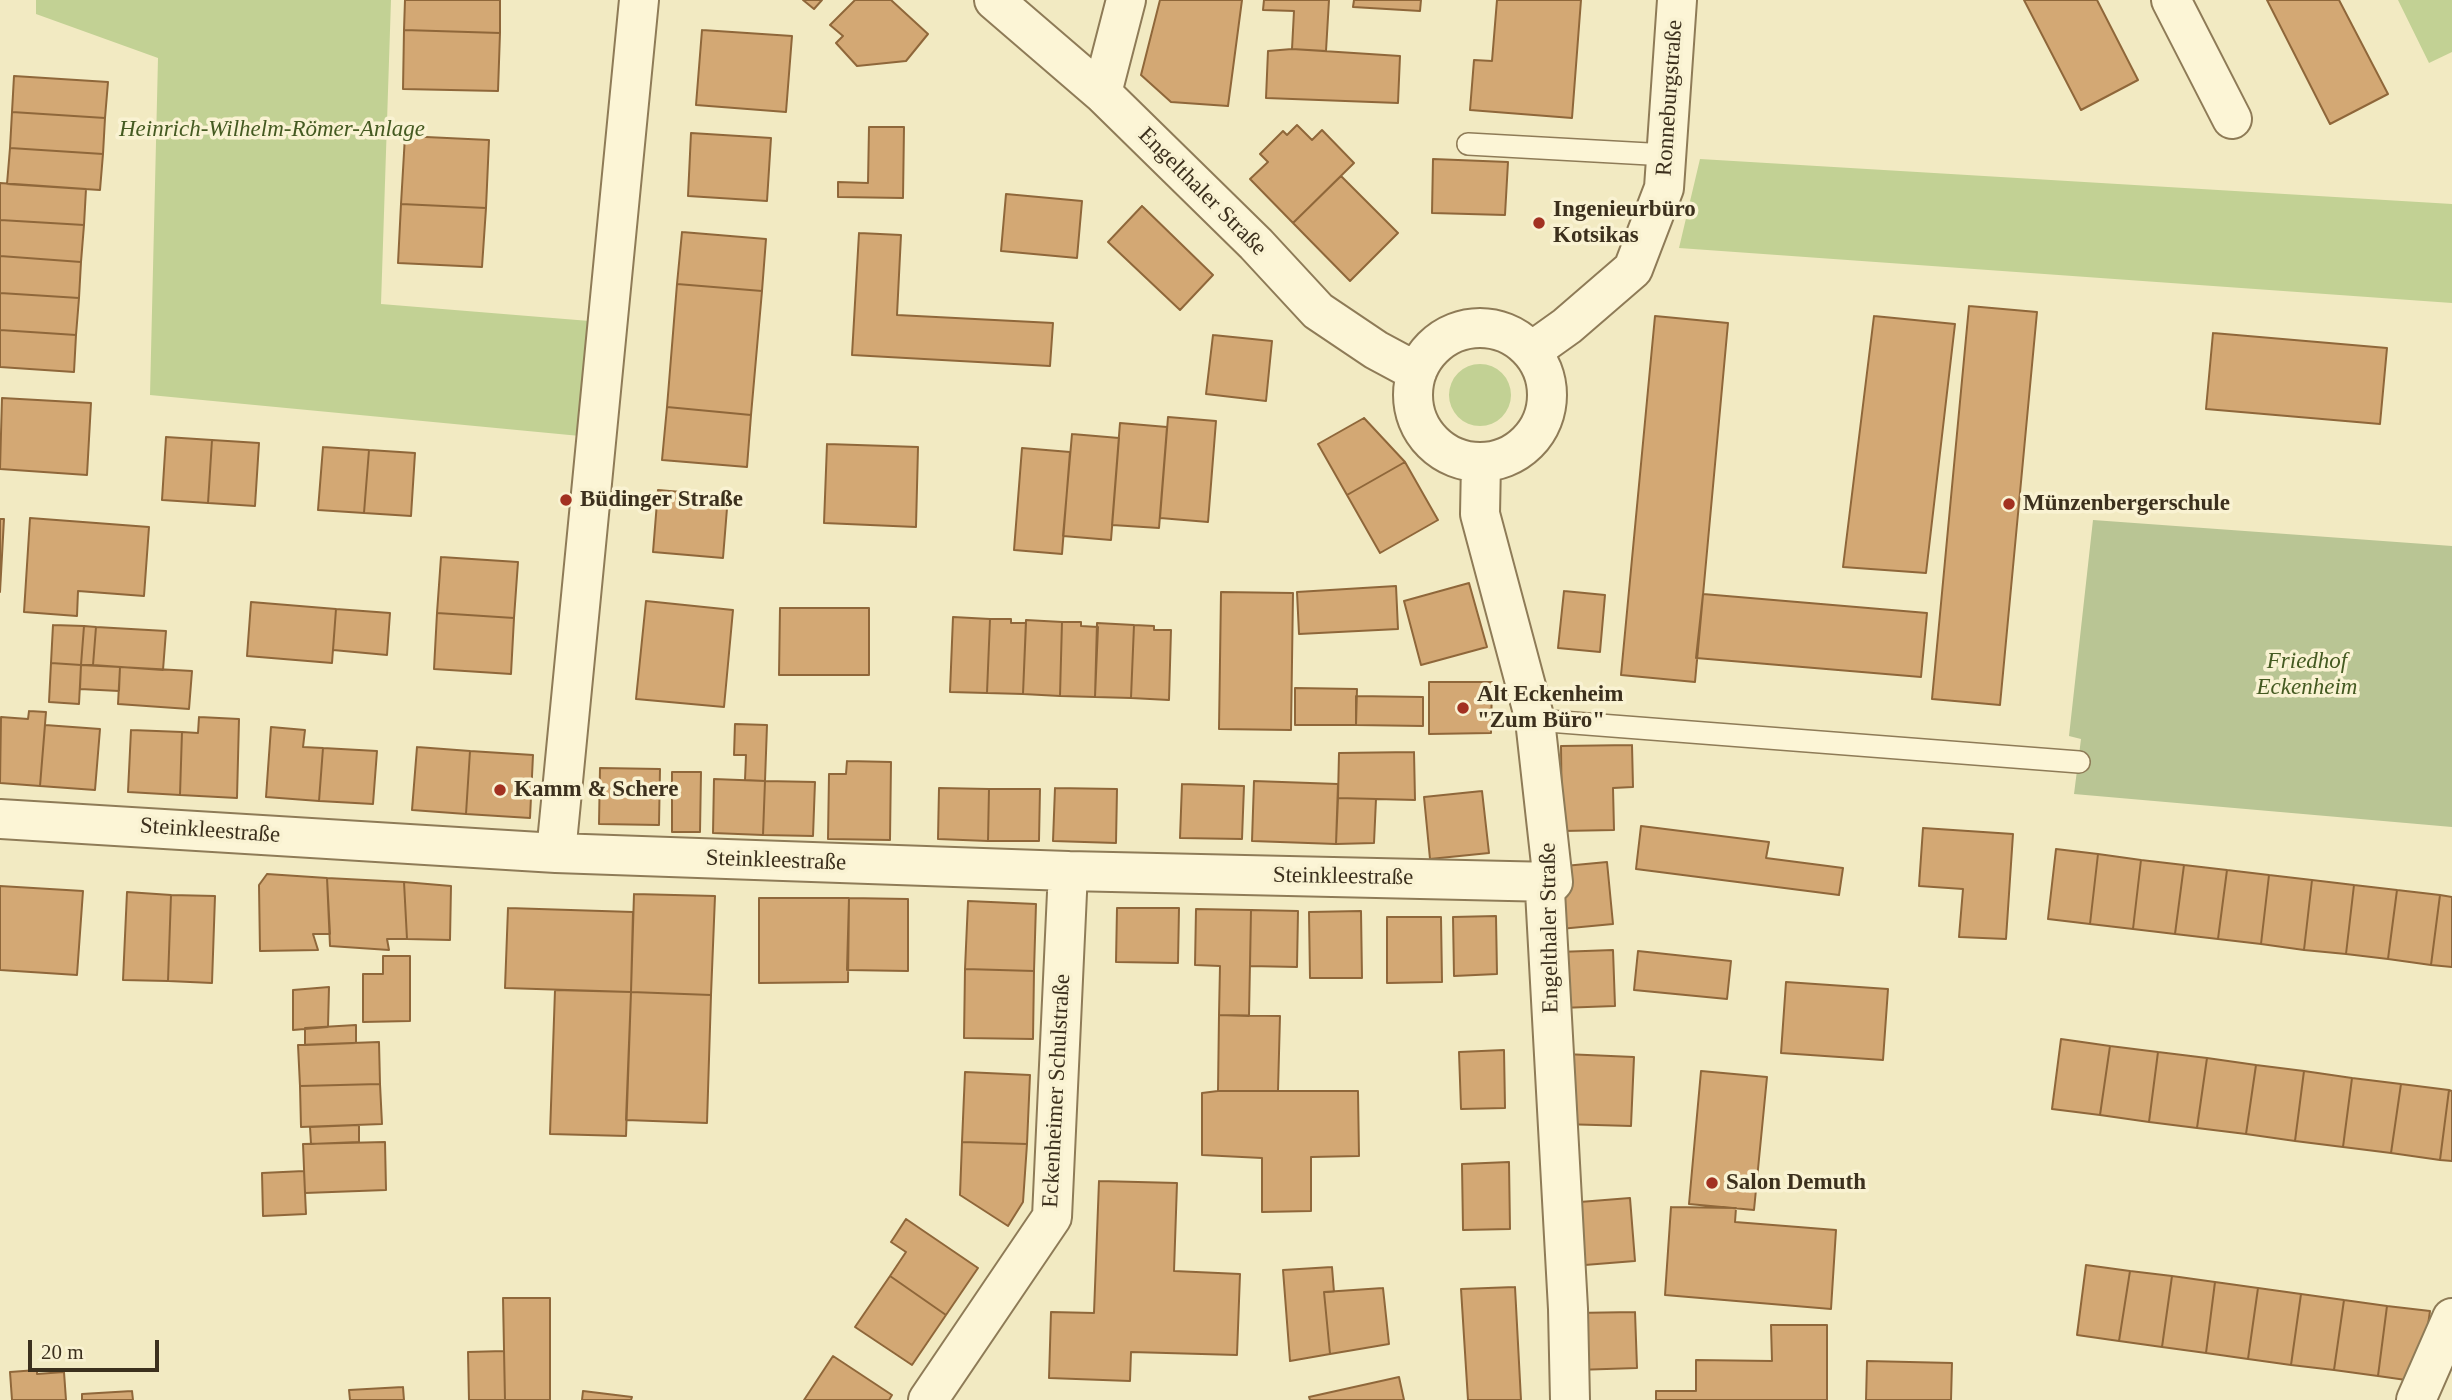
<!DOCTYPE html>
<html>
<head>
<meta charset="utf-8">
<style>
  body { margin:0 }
  #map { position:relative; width:2452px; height:1400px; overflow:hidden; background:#f2eac2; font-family:Georgia,serif }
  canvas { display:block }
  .scale { position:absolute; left:28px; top:1340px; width:131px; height:32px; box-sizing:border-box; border:4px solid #3c301d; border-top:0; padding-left:9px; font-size:21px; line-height:24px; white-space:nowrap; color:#3c301d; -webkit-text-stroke:5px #f9f2d2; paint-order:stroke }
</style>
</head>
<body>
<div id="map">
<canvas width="2452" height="1400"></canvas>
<div class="scale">20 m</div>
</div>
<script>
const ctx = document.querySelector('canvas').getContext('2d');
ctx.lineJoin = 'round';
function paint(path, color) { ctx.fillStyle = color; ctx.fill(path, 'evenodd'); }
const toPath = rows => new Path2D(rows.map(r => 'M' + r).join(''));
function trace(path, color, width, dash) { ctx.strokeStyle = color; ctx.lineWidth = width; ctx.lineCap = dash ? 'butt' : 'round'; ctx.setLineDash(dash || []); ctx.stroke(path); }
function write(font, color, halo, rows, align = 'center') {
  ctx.font = font + ' Georgia,serif'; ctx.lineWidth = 7; ctx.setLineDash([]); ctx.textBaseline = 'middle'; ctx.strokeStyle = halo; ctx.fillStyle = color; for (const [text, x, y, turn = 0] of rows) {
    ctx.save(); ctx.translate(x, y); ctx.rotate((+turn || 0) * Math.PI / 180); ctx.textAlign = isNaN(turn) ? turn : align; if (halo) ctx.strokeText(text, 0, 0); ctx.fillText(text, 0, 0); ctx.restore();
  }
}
paint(toPath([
  [36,0,391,0,381,304,614,323,601,438,150,395,158,58,36,14],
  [2398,0,2452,0,2452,52,2429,63],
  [1700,159,2452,204,2452,303,1679,248],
  '1449 395a31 31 0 1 1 62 0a31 31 0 1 1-62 0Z'
]), '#c2d194');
paint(toPath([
  [2093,520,2452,546,2452,827,2074,794,2081,739,2069,736]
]), '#b9c594');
const building = toPath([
  [405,0,500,0,500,33,404,30,405,0],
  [803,0,822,0,814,9,803,0],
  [855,0,891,0,928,34,906,61,857,66,836,43,843,36,830,25,855,0],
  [1160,0,1242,0,1228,106,1171,102,1141,75,1160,0],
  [1264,0,1329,0,1326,51,1292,49,1294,11,1263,10,1264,0],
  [1354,0,1421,0,1420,11,1353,7,1354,0],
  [1497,0,1581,0,1572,118,1470,110,1474,60,1492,61,1497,0],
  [2024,0,2097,0,2138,80,2081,110,2024,0],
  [2267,0,2339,0,2388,94,2330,124,2267,0],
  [404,30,500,33,498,91,403,89,404,30],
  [702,30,792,36,786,112,696,105,702,30],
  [1292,49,1400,56,1398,103,1266,98,1268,51,1292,49],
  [14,76,108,82,105,118,12,112,14,76],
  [12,112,105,118,103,154,10,148,12,112],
  [1297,125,1312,140,1322,130,1354,163,1293,223,1250,179,1268,162,1260,154,1283,131,1287,135,1297,125],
  [869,127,904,127,903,198,838,197,838,182,868,183,869,127],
  [691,133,771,138,767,201,688,196,691,133],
  [405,136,489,140,486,208,401,204,405,136],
  [10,148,103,154,100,190,7,184,10,148],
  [1433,159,1508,162,1505,215,1432,213,1433,159],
  [1341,176,1398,233,1350,281,1293,223,1341,176],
  [0,183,86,189,84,225,0,220,0,183],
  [1006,194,1082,201,1077,258,1001,251,1006,194],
  [401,204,486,208,482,267,398,263,401,204],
  [1142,206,1213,275,1180,310,1108,242,1142,206],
  [0,220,84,225,81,262,0,256,0,220],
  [682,232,766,239,762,291,677,284,682,232],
  [859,233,901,235,897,315,1053,323,1050,366,852,355,859,233],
  [0,256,81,262,79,298,0,293,0,256],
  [677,284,762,291,751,415,667,407,677,284],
  [0,293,79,298,76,335,0,330,0,293],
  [1969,306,2037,312,2000,705,1932,699,1969,306],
  [1655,316,1728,323,1695,682,1621,675,1655,316],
  [1874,316,1955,324,1926,573,1843,567,1874,316],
  [0,330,76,335,74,372,0,367,0,330],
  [2213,333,2387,348,2380,424,2206,409,2213,333],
  [1213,335,1272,341,1266,401,1206,394,1213,335],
  [2,398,91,403,87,475,0,469,2,398],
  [667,407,751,415,747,467,662,460,667,407],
  [1168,417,1216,421,1208,522,1160,518,1168,417],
  [1364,418,1405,462,1347,495,1318,444,1364,418],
  [1120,423,1167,427,1159,528,1112,525,1120,423],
  [1072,434,1119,438,1111,540,1063,536,1072,434],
  [166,437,212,440,208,503,162,500,166,437],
  [212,440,259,443,255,506,208,503,212,440],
  [827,444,918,447,916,527,824,523,827,444],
  [323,447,369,450,364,513,318,510,323,447],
  [1022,448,1070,452,1062,554,1014,550,1022,448],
  [369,450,415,453,411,516,364,513,369,450],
  [1405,462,1438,520,1380,553,1347,495,1405,462],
  [658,490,728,496,723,558,653,552,658,490],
  [30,518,149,527,144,596,78,591,77,616,24,612,30,518],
  [0,519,4,519,0,592,0,519],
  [441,557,518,562,514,618,437,613,441,557],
  [1469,583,1487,647,1421,665,1404,601,1469,583],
  [1396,586,1398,629,1299,634,1297,592,1396,586],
  [1564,591,1605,595,1600,652,1558,648,1564,591],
  [1221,592,1293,593,1291,730,1219,729,1221,592],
  [1703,594,1927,613,1921,677,1696,658,1703,594],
  [646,601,733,610,724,707,636,699,646,601],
  [251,602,336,609,332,663,247,656,251,602],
  [780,608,869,608,869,675,779,675,780,608],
  [336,609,390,613,387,655,333,650,336,609],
  [437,613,514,618,511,674,434,669,437,613],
  [953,617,990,619,987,693,950,692,953,617],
  [990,619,1011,619,1011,623,1026,623,1023,694,987,693,990,619],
  [1026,620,1062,622,1060,696,1023,694,1026,620],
  [1062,622,1081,622,1081,626,1098,627,1095,697,1060,696,1062,622],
  [1097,623,1134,625,1131,698,1095,697,1097,623],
  [53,625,84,626,81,665,51,663,53,625],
  [1134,625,1154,626,1154,630,1171,630,1169,700,1131,698,1134,625],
  [84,626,96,627,93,665,81,665,84,626],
  [96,627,166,631,163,670,93,665,96,627],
  [51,663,81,665,79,704,49,702,51,663],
  [81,665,120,667,119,691,80,689,81,665],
  [120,667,192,671,189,709,118,704,120,667],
  [1429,682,1492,682,1491,733,1429,734,1429,682],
  [1295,688,1357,689,1356,725,1295,725,1295,688],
  [1356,696,1423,697,1423,726,1356,725,1356,696],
  [29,711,46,712,40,786,0,783,1,717,28,719,29,711],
  [199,717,239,719,237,798,180,795,182,732,198,733,199,717],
  [735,724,767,725,765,781,745,780,746,755,734,755,735,724],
  [45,725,100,729,95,790,40,786,45,725],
  [271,727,305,730,303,747,323,748,319,801,266,797,271,727],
  [131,730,182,732,180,795,128,792,131,730],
  [1632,745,1633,787,1613,788,1614,830,1562,831,1561,746,1632,745],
  [417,747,470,751,466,814,412,810,417,747],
  [323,748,377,751,373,804,319,801,323,748],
  [470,751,533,755,530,818,466,814,470,751],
  [1414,752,1415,800,1338,798,1339,753,1414,752],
  [847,761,891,762,890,840,828,839,829,774,846,774,847,761],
  [600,768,660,769,659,825,599,824,600,768],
  [672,772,701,772,700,832,672,832,672,772],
  [714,779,765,781,763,835,713,833,714,779],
  [765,781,815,782,813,836,763,835,765,781],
  [1254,781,1338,784,1336,844,1252,841,1254,781],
  [1182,784,1244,786,1242,839,1180,838,1182,784],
  [939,788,989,789,988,841,938,839,939,788],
  [1055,788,1117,789,1116,843,1053,841,1055,788],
  [989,789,1040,789,1039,841,988,841,989,789],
  [1482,791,1489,853,1430,859,1424,797,1482,791],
  [1338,798,1376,799,1374,843,1336,844,1338,798],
  [1641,826,1769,842,1766,858,1843,868,1839,895,1636,869,1641,826],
  [1923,828,2013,834,2006,939,1959,937,1963,889,1919,886,1923,828],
  [2056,849,2098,854,2090,924,2048,919,2056,849],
  [2098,854,2141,860,2133,929,2090,924,2098,854],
  [2141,860,2184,865,2175,934,2133,929,2141,860],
  [1607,862,1613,924,1560,929,1554,867,1607,862],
  [2184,865,2227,870,2218,939,2175,934,2184,865],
  [2227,870,2269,875,2261,944,2218,939,2227,870],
  [267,874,327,878,330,934,313,934,318,950,260,951,259,885,267,874],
  [2269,875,2312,880,2304,950,2261,944,2269,875],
  [327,878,404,882,407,939,387,939,389,950,330,946,327,878],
  [2312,880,2354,885,2346,954,2304,950,2312,880],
  [404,882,451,886,450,940,407,939,404,882],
  [2354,885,2397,890,2388,959,2346,954,2354,885],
  [0,886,83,891,77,975,0,970,0,886],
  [2397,890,2440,895,2431,965,2388,959,2397,890],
  [127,892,171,895,168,981,123,980,127,892],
  [634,894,715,896,711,995,631,992,634,894],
  [171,895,215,896,212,983,168,981,171,895],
  [2440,895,2452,897,2452,967,2431,965,2440,895],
  [759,898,849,898,848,982,759,983,759,898],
  [849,898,908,899,908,971,847,970,849,898],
  [968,901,1036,904,1034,971,965,969,968,901],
  [508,908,633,912,631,992,505,988,508,908],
  [1117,908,1179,908,1178,963,1116,962,1117,908],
  [1196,909,1251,910,1249,1016,1219,1015,1220,966,1195,965,1196,909],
  [1251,910,1298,911,1297,967,1250,966,1251,910],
  [1361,911,1362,978,1310,978,1309,912,1361,911],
  [1496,916,1497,974,1454,976,1453,917,1496,916],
  [1387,917,1441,917,1442,982,1387,983,1387,917],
  [1613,950,1615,1006,1560,1008,1558,952,1613,950],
  [1638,951,1731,961,1727,999,1634,990,1638,951],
  [383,956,410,956,410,1021,363,1022,363,974,383,974,383,956],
  [965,969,1034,971,1033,1039,964,1038,965,969],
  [1786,982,1888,989,1883,1060,1781,1053,1786,982],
  [329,987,328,1027,293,1030,293,990,329,987],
  [555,990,631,992,626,1136,550,1134,555,990],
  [631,992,711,995,707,1123,626,1120,631,992],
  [1219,1015,1280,1016,1278,1091,1218,1091,1219,1015],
  [356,1025,356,1043,305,1045,305,1028,356,1025],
  [2061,1039,2110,1046,2100,1115,2052,1109,2061,1039],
  [379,1042,380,1084,300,1086,298,1045,379,1042],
  [2110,1046,2158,1052,2149,1122,2100,1115,2110,1046],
  [1504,1050,1505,1108,1461,1109,1459,1052,1504,1050],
  [2158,1052,2207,1058,2197,1128,2149,1122,2158,1052],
  [1564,1054,1634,1057,1631,1126,1561,1124,1564,1054],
  [2207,1058,2256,1065,2246,1134,2197,1128,2207,1058],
  [2256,1065,2304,1071,2295,1141,2246,1134,2256,1065],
  [1701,1071,1767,1077,1754,1210,1689,1204,1701,1071],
  [2304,1071,2352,1078,2343,1147,2295,1141,2304,1071],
  [965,1072,1030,1075,1027,1144,962,1142,965,1072],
  [2352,1078,2401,1084,2391,1153,2343,1147,2352,1078],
  [380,1084,382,1124,301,1127,300,1086,380,1084],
  [2401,1084,2449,1090,2440,1160,2391,1153,2401,1084],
  [2449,1090,2452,1091,2452,1161,2440,1160,2449,1090],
  [1218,1091,1358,1091,1359,1156,1311,1157,1311,1211,1262,1212,1262,1158,1202,1155,1202,1093,1218,1091],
  [359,1125,359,1142,311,1144,310,1127,359,1125],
  [385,1142,386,1190,305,1193,303,1144,385,1142],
  [962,1142,1027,1144,1023,1202,1008,1226,960,1195,962,1142],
  [1509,1162,1510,1229,1463,1230,1462,1164,1509,1162],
  [304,1171,306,1214,263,1216,262,1173,304,1171],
  [1099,1181,1177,1183,1174,1271,1240,1274,1237,1355,1131,1352,1130,1381,1049,1378,1051,1312,1094,1313,1099,1181],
  [1630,1198,1635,1261,1572,1266,1567,1203,1630,1198],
  [1671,1207,1736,1208,1735,1222,1836,1230,1831,1309,1665,1295,1671,1207],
  [906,1219,978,1268,946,1315,890,1276,906,1252,891,1242,906,1219],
  [2086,1265,2130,1271,2119,1341,2077,1335,2086,1265],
  [1332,1267,1334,1292,1324,1292,1330,1354,1290,1361,1283,1270,1332,1267],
  [2130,1271,2172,1276,2162,1347,2119,1341,2130,1271],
  [890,1276,946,1315,912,1365,855,1327,890,1276],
  [2172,1276,2215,1282,2206,1353,2162,1347,2172,1276],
  [2215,1282,2258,1288,2248,1359,2206,1353,2215,1282],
  [1515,1287,1521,1400,1468,1400,1461,1289,1515,1287],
  [1383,1288,1389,1344,1330,1354,1324,1292,1383,1288],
  [2258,1288,2301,1294,2291,1365,2248,1359,2258,1288],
  [2301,1294,2344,1300,2334,1370,2291,1365,2301,1294],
  [503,1298,550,1298,550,1400,505,1400,503,1298],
  [2344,1300,2387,1306,2378,1376,2334,1370,2344,1300],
  [2387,1306,2430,1311,2420,1382,2378,1376,2387,1306],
  [1635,1312,1637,1368,1576,1370,1574,1313,1635,1312],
  [1771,1325,1827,1325,1827,1400,1656,1400,1656,1391,1696,1391,1696,1360,1772,1361,1771,1325],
  [504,1351,505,1400,469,1400,468,1352,504,1351],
  [833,1356,892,1395,889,1400,804,1400,833,1356],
  [1867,1361,1952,1363,1951,1400,1866,1400,1867,1361],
  [37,1370,37,1374,64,1372,66,1400,12,1400,10,1372,37,1370],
  [1399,1377,1404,1400,1310,1400,1309,1397,1399,1377],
  [403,1387,404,1400,350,1400,349,1390,403,1387],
  [132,1391,133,1400,82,1400,82,1394,132,1391],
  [583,1391,632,1397,631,1400,582,1400,583,1391]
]);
paint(building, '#d3a874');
trace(building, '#8f673a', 2);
const service = toPath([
  [1468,144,1667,155],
  [1535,720,2079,762]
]);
const minor = toPath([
  [994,0,1102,93,1256,244,1318,311,1376,350,1417,372],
  [2171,0,2232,119],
  [1102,93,1126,0],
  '1413 395a67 67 0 1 1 134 0a67 67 0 1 1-134 0Z',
  [1532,351,1567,326,1633,269,1664,188,1677,0],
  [1481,463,1480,514,1535,720,1553,882,1545,891,1568,1309,1570,1400],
  [0,819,556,853,1068,871,1553,882],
  [556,853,639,0],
  [928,1400,1052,1217,1068,871],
  [2416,1400,2452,1318]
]);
trace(service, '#8e7b57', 24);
trace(minor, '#8e7b57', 42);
trace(service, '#fcf5d6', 21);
trace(minor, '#fcf5d6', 38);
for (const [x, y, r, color] of [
  [1539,223,7,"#a23121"],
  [566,500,7,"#a23121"],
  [2009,504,7,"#a23121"],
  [1463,708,7,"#a23121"],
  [500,790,7,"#a23121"],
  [1712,1183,7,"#a23121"]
]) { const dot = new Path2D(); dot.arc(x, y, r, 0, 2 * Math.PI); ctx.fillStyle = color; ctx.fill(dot); trace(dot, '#f9f2d2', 2.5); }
write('23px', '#3c301d', '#f9f2d2', [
  ["Ronneburgstraße",1670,98,-86],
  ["Engelthaler Straße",1202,192,45],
  ["Steinkleestraße",210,831,4],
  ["Steinkleestraße",776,861,2],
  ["Steinkleestraße",1343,877,1],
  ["Engelthaler Straße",1550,928,-91],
  ["Eckenheimer Schulstraße",1057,1091,-87]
]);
write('italic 23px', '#445a21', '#f9f2d2', [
  ["Heinrich-Wilhelm-Römer-Anlage",272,130],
  ["Friedhof",2307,662],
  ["Eckenheim",2307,688]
]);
write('bold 23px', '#3c301d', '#f9f2d2', [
  ["Ingenieurbüro",1553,210],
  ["Kotsikas",1553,236],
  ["Büdinger Straße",580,500],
  ["Münzenbergerschule",2023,504],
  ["Alt Eckenheim",1477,695],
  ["\"Zum Büro\"",1477,721],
  ["Kamm & Schere",514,790],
  ["Salon Demuth",1726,1183]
], 'left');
</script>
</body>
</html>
